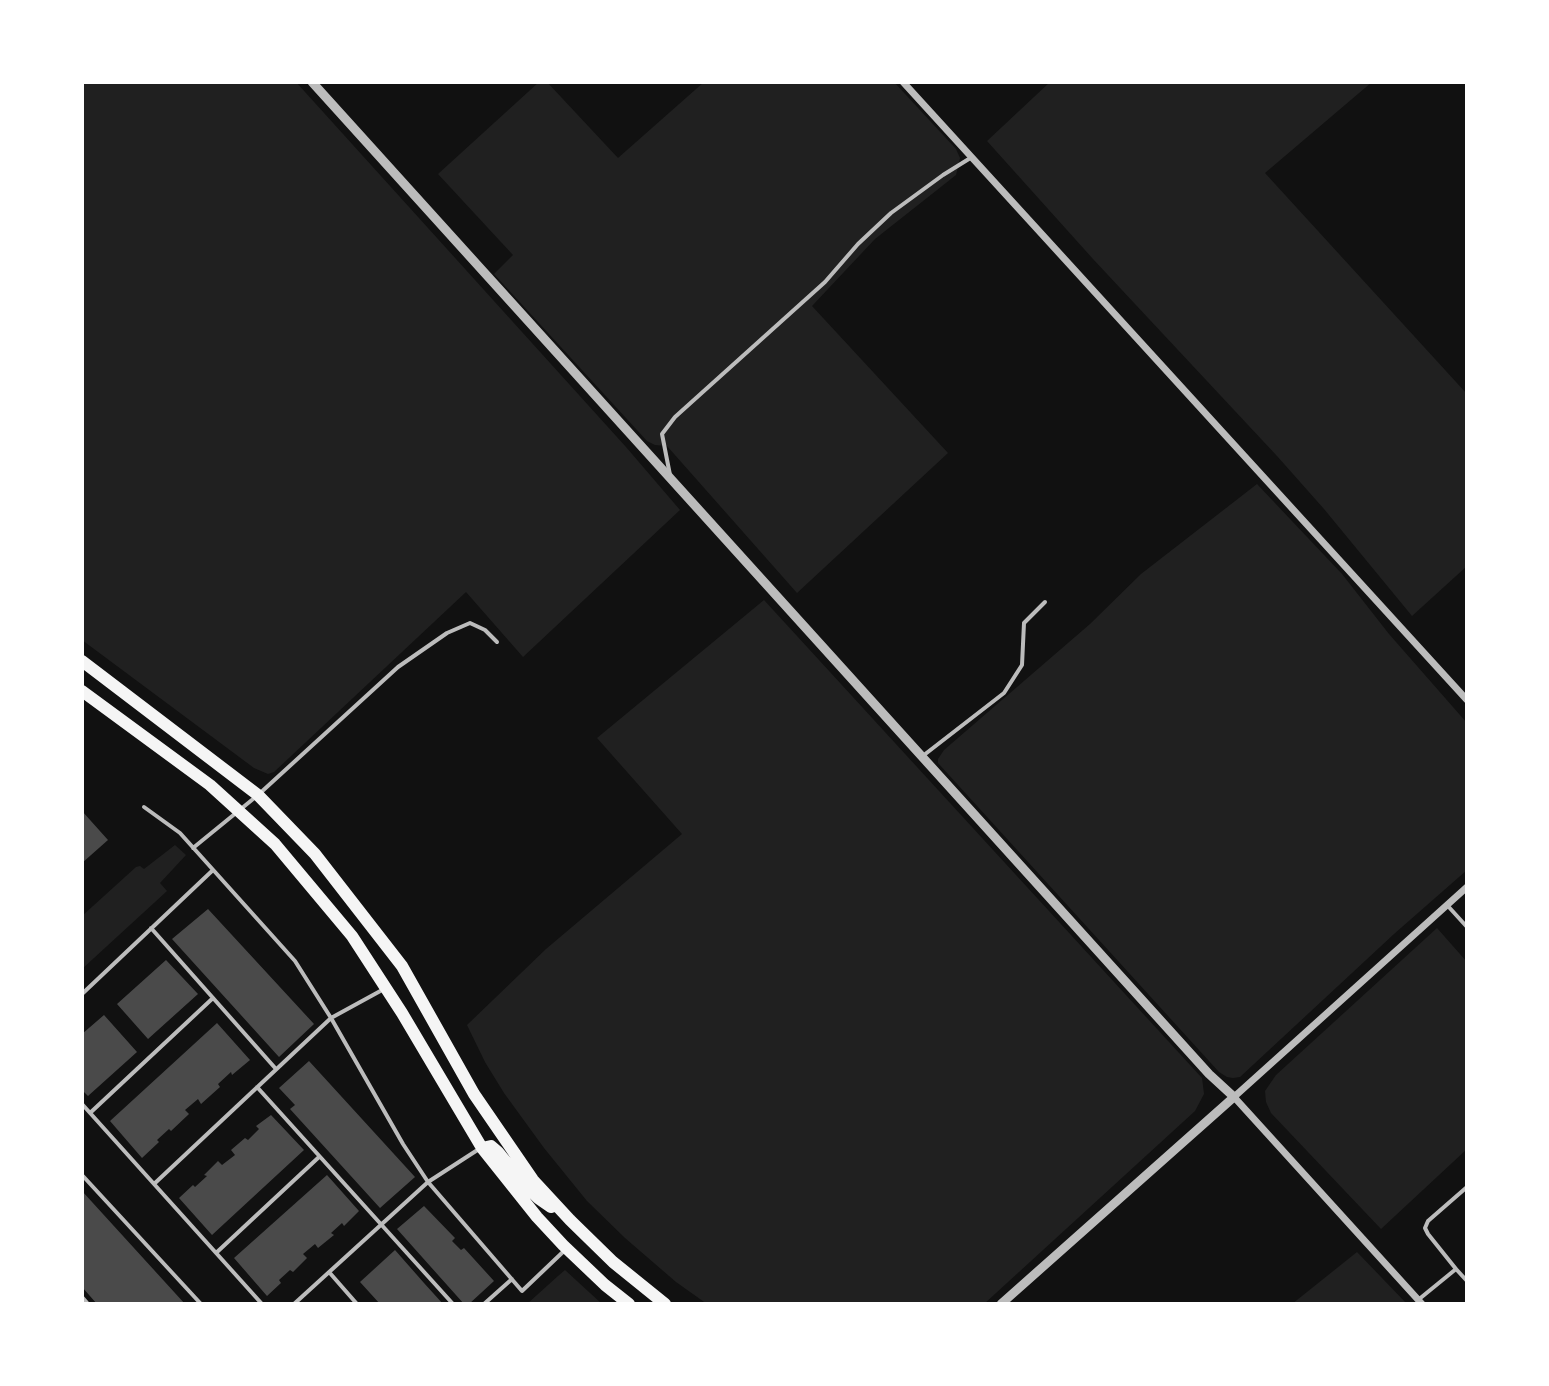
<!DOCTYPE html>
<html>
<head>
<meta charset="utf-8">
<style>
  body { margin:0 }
  #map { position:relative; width:1549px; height:1386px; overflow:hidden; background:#111; font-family:"Libre Baskerville",serif }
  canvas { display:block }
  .frame { position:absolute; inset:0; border:84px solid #fff; pointer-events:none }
</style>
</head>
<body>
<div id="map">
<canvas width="1549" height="1386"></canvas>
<div class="frame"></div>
</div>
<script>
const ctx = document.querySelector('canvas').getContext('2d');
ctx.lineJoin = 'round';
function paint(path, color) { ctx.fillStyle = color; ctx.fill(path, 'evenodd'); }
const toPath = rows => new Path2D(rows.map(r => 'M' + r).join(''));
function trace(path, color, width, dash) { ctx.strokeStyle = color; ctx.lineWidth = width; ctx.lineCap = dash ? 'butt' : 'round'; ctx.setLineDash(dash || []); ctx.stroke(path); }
paint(toPath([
  [82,82,296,82,626,447,680,510,523,657,466,592,274,772,268,774,254,768,82,640],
  [539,82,547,82,618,158,704,82,894,82,956,149,960,158,956,175,875,239,812,306,948,453,797,593,667,446,655,445,647,441,494,274,513,255,438,174],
  [1050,82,1372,82,1265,173,1467,394,1467,566,1412,616,1324,509,1277,456,1093,259,987,141],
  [1257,484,1342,574,1389,634,1467,723,1467,870,1394,934,1240,1077,1233,1078,1227,1077,1219,1072,938,763,938,759,944,750,1090,624,1141,574],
  [764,600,1202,1078,1204,1094,1195,1111,984,1304,707,1304,676,1282,625,1238,587,1201,544,1148,504,1093,485,1062,467,1025,546,949,682,834,597,738],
  [175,845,186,855,160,883,167,891,82,969,82,916,136,867,140,866,144,869],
  [1437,928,1467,962,1467,1149,1381,1229,1271,1113,1266,1102,1265,1091,1276,1075],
  [1357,1252,1407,1304,1292,1304],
  [565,1270,602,1304,527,1304,558,1276]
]), '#202020');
paint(toPath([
  [82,811,108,840,82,863],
  [208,909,314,1024,279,1057,172,939],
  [166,960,198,994,148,1039,117,1004],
  [104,1015,137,1052,88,1096,82,1090,82,1034],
  [217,1023,250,1060,232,1075,231,1072,218,1084,220,1087,201,1104,198,1099,185,1110,189,1114,171,1131,169,1129,157,1140,159,1142,142,1158,110,1121],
  [309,1061,415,1177,380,1208,290,1109,295,1105,279,1088],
  [271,1115,304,1150,212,1235,179,1198,193,1185,195,1187,207,1176,204,1175,218,1161,222,1165,235,1155,231,1150,245,1138,248,1140,259,1129,256,1126],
  [327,1175,359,1211,344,1226,342,1223,331,1233,334,1235,318,1248,315,1244,303,1254,307,1258,293,1272,290,1270,279,1280,281,1283,267,1296,234,1258],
  [82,1191,185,1304,97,1304,82,1287],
  [424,1206,455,1238,452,1241,461,1250,464,1248,494,1281,469,1304,464,1304,397,1229],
  [395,1250,424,1283,443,1304,380,1304,360,1282]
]), '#4a4a4a');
trace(toPath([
  [670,475,662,434,675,417,825,282,858,244,891,213,943,175,972,157],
  [924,755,1004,693,1022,665,1024,623,1045,602],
  [144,807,180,833,295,961,331,1018,403,1144,428,1182,522,1291,565,1250],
  [193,848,258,795,398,667,447,633,470,623,485,630,497,642],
  [1447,905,1467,927],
  [151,928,276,1069],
  [82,994,213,870],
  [257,1087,453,1304],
  [82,1104,262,1304],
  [90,1113,213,998],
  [82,1175,201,1304],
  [154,1184,331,1018,384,989],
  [216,1253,319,1157],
  [1456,1269,1428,1234,1425,1228,1428,1221,1467,1187],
  [329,1272,357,1304],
  [82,1297,88,1304],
  [1418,1300,1456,1269,1467,1281],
  [294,1304,428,1182,479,1149],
  [484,1304,512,1279]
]), '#bcbcbc', 4);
trace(toPath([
  [903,82,1467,700],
  [1422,1304,1234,1097,1467,887]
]), '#bcbcbc', 7);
trace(toPath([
  [312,82,1209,1074,1234,1097,1001,1304]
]), '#bcbcbc', 9);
trace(toPath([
  [82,661,258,795,315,854,402,966,474,1094,533,1180,570,1220,613,1262,665,1304],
  [82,691,210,785,275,844,352,936,402,1013,482,1148,537,1217,563,1245,605,1285,629,1304],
  [482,1148,491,1146,498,1152,523,1183,538,1198,551,1207]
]), '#f5f5f5', 12);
</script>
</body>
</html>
